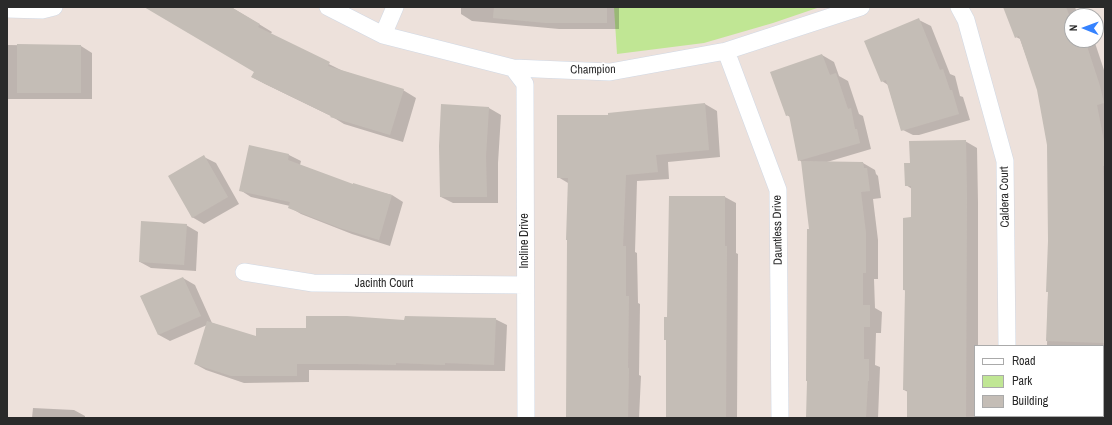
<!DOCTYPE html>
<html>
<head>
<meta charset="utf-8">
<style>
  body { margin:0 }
  #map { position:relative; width:1112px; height:425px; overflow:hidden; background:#ede1db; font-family:"Archivo Narrow",sans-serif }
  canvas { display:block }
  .frame { position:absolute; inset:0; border:8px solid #2a2a2a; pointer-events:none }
  .legend { position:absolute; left:974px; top:345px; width:130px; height:72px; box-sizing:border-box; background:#fff; border:1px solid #aaa; margin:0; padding:5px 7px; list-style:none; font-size:12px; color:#2a2a2a }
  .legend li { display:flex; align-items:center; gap:8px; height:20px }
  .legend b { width:20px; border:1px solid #aaa }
  .north { position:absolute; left:1064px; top:8px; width:40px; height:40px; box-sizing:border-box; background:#fff; border:1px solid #aaa; border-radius:50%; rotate:271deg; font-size:11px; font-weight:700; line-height:16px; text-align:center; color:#2a2a2a }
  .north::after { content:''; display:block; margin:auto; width:14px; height:18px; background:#3683ff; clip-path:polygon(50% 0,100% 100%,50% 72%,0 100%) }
</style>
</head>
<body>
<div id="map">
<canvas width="1112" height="425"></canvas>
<div class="frame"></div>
<ul class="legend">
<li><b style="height:5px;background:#fff"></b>Road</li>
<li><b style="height:11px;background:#c0e694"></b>Park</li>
<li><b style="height:11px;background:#c4bdb6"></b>Building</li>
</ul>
<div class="north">N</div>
</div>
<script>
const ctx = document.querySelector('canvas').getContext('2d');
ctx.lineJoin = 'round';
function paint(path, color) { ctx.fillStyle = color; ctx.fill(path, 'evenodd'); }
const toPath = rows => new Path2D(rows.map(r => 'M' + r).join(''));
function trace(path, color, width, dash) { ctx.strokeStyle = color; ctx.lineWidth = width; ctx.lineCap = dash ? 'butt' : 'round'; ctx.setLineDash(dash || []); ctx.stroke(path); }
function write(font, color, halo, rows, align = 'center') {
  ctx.font = font + ' "Archivo Narrow",sans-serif'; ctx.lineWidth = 3.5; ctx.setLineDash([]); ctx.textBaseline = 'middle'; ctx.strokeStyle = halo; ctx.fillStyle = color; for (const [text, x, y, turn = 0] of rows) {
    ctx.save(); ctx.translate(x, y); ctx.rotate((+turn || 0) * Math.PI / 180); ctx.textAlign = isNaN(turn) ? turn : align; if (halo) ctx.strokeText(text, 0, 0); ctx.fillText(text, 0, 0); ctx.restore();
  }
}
paint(toPath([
  [614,7,820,7,773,23,704,43,617,54]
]), '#c0e694');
paint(toPath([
  [146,7,231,7,272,32,270,35,343,71,403,90,416,98,403,142,344,124,331,116,265,84,252,77,255,71],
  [461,7,619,7,619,29,559,29,472,21,461,14],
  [1004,7,1075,7,1078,16,1072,16,1072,40,1094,40,1105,73,1105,418,1048,418,1048,416,1103,416,1103,346,1047,346,1049,241,1048,145,1038,89,1020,39,1016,37],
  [919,20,931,26,950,74,955,76,960,96,963,97,970,120,919,135,913,135,901,129,888,85,882,81],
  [7,45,81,46,92,53,92,99,7,99],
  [822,55,834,62,839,76,848,81,859,114,863,116,871,149,827,162,863,163,875,170,876,174,878,176,881,198,873,199,878,240,878,279,874,279,875,308,882,312,881,333,876,333,875,365,880,367,878,418,807,418,810,230,802,162,799,160,790,117,787,115],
  [705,104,717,111,720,157,668,162,669,179,637,181,635,252,637,253,638,303,640,304,639,375,641,376,639,418,567,418,568,183,558,177,609,116],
  [442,105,489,108,501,115,498,163,498,203,453,203,441,197],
  [965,141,977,148,978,202,978,346,975,346,975,416,978,416,978,418,908,418,908,392,904,390,906,291,904,290,912,218,912,189,906,185,911,164],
  [250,146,289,155,301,161,300,165,353,185,392,195,403,202,390,246,352,234,301,214,289,207,290,206,251,197,240,190],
  [204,157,216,163,239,204,204,224,192,217],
  [725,197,736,203,736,253,738,254,737,418,670,418,667,341,665,339,668,318],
  [186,225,198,232,196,271,151,268,140,262],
  [183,278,195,285,212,323,257,338,307,329,405,321,495,319,507,325,505,371,309,370,309,382,244,383,206,370,195,364,207,325,170,341,159,335,141,297],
  [33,408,74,410,85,416,85,418,32,418]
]), '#0003');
paint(toPath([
  [144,7,231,7,260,24,258,27,330,62,328,66,404,89,390,135,330,117,331,116,251,77,254,72],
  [494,7,607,7,607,23,546,23,493,18],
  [1003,7,1066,7,1072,22,1072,40,1085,40,1100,86,1104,103,1097,105,1105,147,1105,166,1103,166,1104,197,1105,197,1105,343,1046,341,1048,292,1046,292,1048,241,1047,145,1037,90,1019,36,1015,38],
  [919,18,940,70,943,69,950,90,952,90,959,114,901,131,886,80,881,82,864,41],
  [17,44,81,45,81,93,17,93],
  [822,54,830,75,836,73,848,109,851,108,855,129,857,129,860,143,798,161,789,115,786,116,770,72],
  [705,103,709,150,656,155,658,172,626,175,623,246,626,246,626,296,629,296,628,368,629,368,628,418,566,418,567,240,566,240,568,178,557,178,557,115,608,115,608,113],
  [441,104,489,107,486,156,487,197,440,197,439,146],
  [966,140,967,195,966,418,907,418,907,390,903,390,905,290,903,290,903,218,911,217,911,186,905,186,904,163,910,163,909,141],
  [249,145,289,154,288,160,353,184,353,183,392,195,379,240,340,228,288,208,290,202,239,191],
  [204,155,228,197,192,218,168,176],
  [801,161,863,162,864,168,867,168,870,191,861,192,866,233,866,273,863,273,863,305,870,305,870,327,864,327,864,359,869,359,869,381,868,381,866,418,806,418,807,381,806,381,807,229,809,229],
  [669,196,725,196,725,246,727,246,726,418,666,418,666,340,664,340,664,317,667,317],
  [141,221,187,224,184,265,139,262],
  [183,277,201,316,158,335,140,296],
  [306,316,347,316,404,320,405,316,496,318,494,365,445,363,445,365,396,363,396,365,357,364,297,364,297,376,231,376,194,364,207,321,256,336,256,328,306,328]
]), '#c4bdb6');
const minor = toPath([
  [328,7,383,35,513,68,610,72,726,51,861,7],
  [959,7,966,20,1005,161,1007,346],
  [7,9,42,10,54,7],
  [383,35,395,7],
  [726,51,778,190,780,418],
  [513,68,525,84,526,418],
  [244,272,313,283,525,285],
  [1007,416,1007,418]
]);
trace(minor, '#d0d8e4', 18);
trace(minor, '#fff', 17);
write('12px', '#2a2a2a', '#fff', [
  ["Champion",593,70,-1],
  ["Caldera Court",1005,197,-91],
  ["Dauntless Drive",778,230,-91],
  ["Incline Drive",525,241,-90],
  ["Jacinth Court",384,284]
]);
</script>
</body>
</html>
